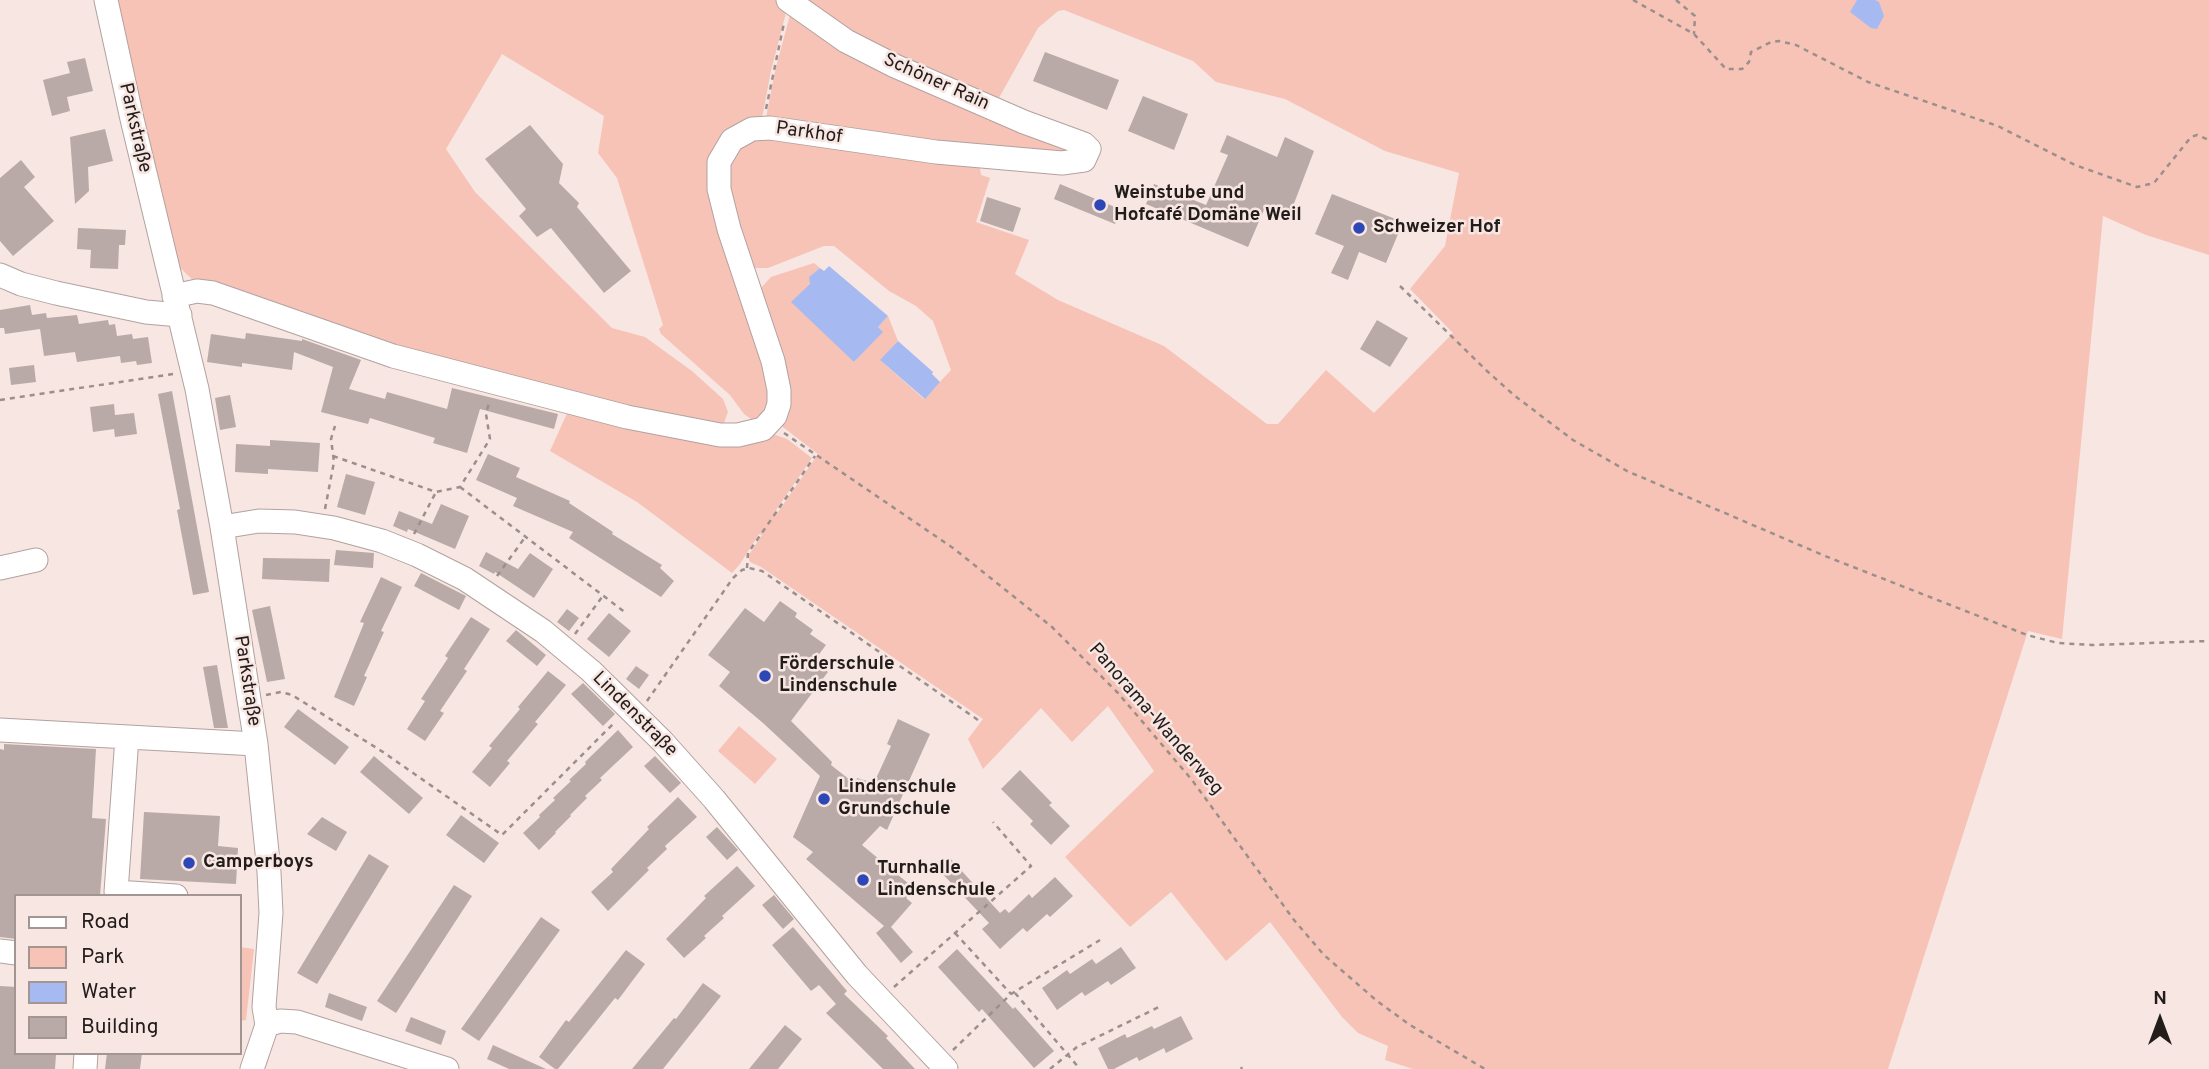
<!DOCTYPE html>
<html>
<head>
<meta charset="utf-8">
<style>
  body { margin:0 }
  #map { position:relative; width:2209px; height:1069px; overflow:hidden; background:#f7e6e2; font-family:Overpass,sans-serif }
  canvas { display:block }
  .legend { position:absolute; left:14px; top:894px; width:228px; height:161px; box-sizing:border-box; background:#f7e6e2; border:2px solid #a29592; margin:0; padding:9px 12px; list-style:none; font-size:21px; color:#221c1a }
  .legend li { display:flex; align-items:center; gap:14px; height:35px }
  .legend b { width:35px; border:2px solid #a29592 }
  .north { position:absolute; left:2125px; top:985px; width:70px; height:70px; -webkit-text-stroke:5px #f7e6e2; paint-order:stroke; rotate:0deg; font-size:19px; font-weight:700; line-height:28px; text-align:center; color:#221c1a }
  .north::after { content:''; display:block; margin:auto; width:24px; height:32px; background:#221c1a; clip-path:polygon(50% 0,100% 100%,50% 72%,0 100%) }
</style>
</head>
<body>
<div id="map">
<canvas width="2209" height="1069"></canvas>
<ul class="legend">
<li><b style="height:9px;background:#fff"></b>Road</li>
<li><b style="height:19px;background:#f7c3b7"></b>Park</li>
<li><b style="height:19px;background:#a6baf1"></b>Water</li>
<li><b style="height:19px;background:#baaaa7"></b>Building</li>
</ul>
<div class="north">N</div>
</div>
<script>
const ctx = document.querySelector('canvas').getContext('2d');
ctx.lineJoin = 'round';
function paint(path, color) { ctx.fillStyle = color; ctx.fill(path, 'evenodd'); }
const toPath = rows => new Path2D(rows.map(r => 'M' + r).join(''));
function trace(path, color, width, dash) { ctx.strokeStyle = color; ctx.lineWidth = width; ctx.lineCap = dash ? 'butt' : 'round'; ctx.setLineDash(dash || []); ctx.stroke(path); }
function write(font, color, halo, rows, align = 'center') {
  ctx.font = font + ' Overpass,sans-serif'; ctx.lineWidth = 5; ctx.setLineDash([]); ctx.textBaseline = 'middle'; ctx.strokeStyle = halo; ctx.fillStyle = color; for (const [text, x, y, turn = 0] of rows) {
    ctx.save(); ctx.translate(x, y); ctx.rotate((+turn || 0) * Math.PI / 180); ctx.textAlign = isNaN(turn) ? turn : align; if (halo) ctx.strokeText(text, 0, 0); ctx.fillText(text, 0, 0); ctx.restore();
  }
}
paint(toPath([
  [113,0,782,0,788,5,771,71,761,123,729,135,730,248,774,407,754,421,751,419,744,414,730,395,661,334,659,329,663,325,617,178,598,153,604,116,502,54,446,149,475,192,612,328,645,337,692,371,723,399,728,412,723,425,720,427,498,378,193,280,178,266],
  [794,0,2209,0,2209,255,2146,235,2103,216,2062,639,2028,631,1888,1069,1413,1069,1385,1060,1388,1046,1358,1033,1342,1017,1270,922,1226,961,1171,892,1130,927,1065,857,1154,771,1108,706,1072,742,1041,708,983,769,968,739,983,719,761,567,750,562,748,556,762,535,759,534,740,564,732,573,637,502,550,451,569,409,770,433,787,439,812,458,776,510,778,512,818,454,779,424,759,290,771,277,814,263,820,268,809,277,854,362,882,332,878,327,888,316,898,341,881,361,924,399,951,370,933,321,916,306,889,291,834,246,824,246,768,268,751,268,723,170,749,136,979,161,981,175,990,178,976,222,1029,240,1015,274,1058,300,1164,346,1267,424,1278,424,1326,370,1374,413,1453,333,1410,289,1445,246,1459,173,1385,151,1285,99,1216,82,1193,61,1064,10,1058,11,1038,28,995,105,1071,146,1072,156,765,123,775,71],
  [739,726,777,759,755,784,718,751],
  [240,947,254,949,246,1020,240,1021]
]), '#f7c3b7');
paint(toPath([
  [1857,0,1875,0,1879,2,1884,16,1877,29,1871,28,1850,12],
  [829,266,888,316,878,327,883,332,854,362,791,302,810,284,809,277,820,268,824,271],
  [898,341,933,372,932,374,940,382,925,399,880,360]
]), '#a6baf1');
paint(toPath([
  [1045,52,1119,80,1107,110,1033,81],
  [85,58,93,91,67,97,70,111,52,116,43,80,70,73,67,62],
  [1143,96,1188,114,1174,150,1128,131],
  [530,125,563,164,559,183,579,203,577,207,631,271,604,293,551,228,537,237,519,216,526,209,485,159],
  [105,129,113,161,88,167,89,191,75,204,70,137],
  [1227,135,1277,157,1285,137,1314,151,1290,214,1266,205,1248,247,1146,204,1154,184,1206,205,1228,155,1220,152],
  [21,160,35,177,24,187,54,221,13,256,0,241,0,178],
  [1060,184,1122,210,1115,224,1054,199],
  [1332,194,1403,222,1386,263,1359,252,1348,280,1331,273,1344,246,1315,234],
  [987,197,1021,208,1013,232,980,221],
  [78,228,126,230,125,245,119,245,118,269,90,268,91,250,77,249],
  [30,305,32,315,46,313,47,318,77,315,79,324,108,320,109,325,115,324,117,336,132,334,133,339,148,337,152,363,137,365,136,361,121,363,120,356,77,362,75,352,44,356,40,329,5,334,4,328,0,328,0,310],
  [1377,320,1408,338,1390,367,1360,349],
  [246,333,302,341,302,339,361,360,349,389,385,399,387,392,447,409,452,388,558,414,554,429,480,409,467,453,433,443,435,438,370,418,368,424,321,412,333,367,294,352,292,370,242,363,242,367,207,362,211,334,245,339],
  [34,365,36,382,11,385,9,368],
  [172,391,209,592,193,595,177,510,180,509,158,394],
  [230,395,236,427,220,430,215,398],
  [114,404,115,415,134,413,137,434,115,437,114,429,93,432,90,407],
  [270,440,320,443,318,472,268,469,268,474,235,472,236,444,270,446],
  [488,454,520,468,516,477,570,501,569,503,613,532,612,534,662,565,660,568,674,581,661,597,569,538,573,532,513,506,517,498,476,480],
  [346,474,375,482,365,515,337,507],
  [441,504,469,516,455,549,408,529,407,532,393,526,399,511,432,524],
  [336,550,374,553,373,568,334,565],
  [486,552,518,569,530,553,553,569,534,598,495,572,494,574,479,566],
  [263,558,330,559,329,582,262,579],
  [421,573,466,596,459,610,414,586],
  [381,577,402,587,381,631,384,632,364,676,367,677,354,706,334,697,364,623,360,622],
  [780,601,797,613,795,617,813,630,810,634,826,645,814,661,828,672,791,721,832,762,831,765,855,784,857,778,874,783,891,746,887,744,898,719,930,734,887,830,880,826,862,845,915,889,906,898,912,903,891,927,913,952,901,963,876,933,884,926,806,859,813,852,793,837,820,776,763,723,719,686,730,672,708,655,745,608,764,622],
  [270,606,285,679,267,682,252,610],
  [567,609,579,618,569,631,557,622],
  [609,613,631,631,609,657,587,639],
  [471,617,490,629,464,669,467,671,440,711,444,713,425,741,407,729,425,701,421,699,448,658,445,656],
  [516,630,546,655,537,666,506,641],
  [217,665,228,728,214,728,203,667],
  [636,666,649,675,639,689,626,679],
  [548,671,566,685,535,722,538,724,507,761,510,763,490,787,472,772,492,748,489,746,520,709,518,707],
  [583,683,615,714,603,726,571,694],
  [298,709,349,747,335,765,284,727],
  [618,730,633,747,600,778,602,780,585,796,587,798,570,815,571,816,555,832,556,833,539,850,523,833,540,817,539,815,555,800,553,798,571,781,569,780,586,764,585,762],
  [4,744,96,749,92,818,106,819,100,896,16,896,16,939,0,937,0,749,4,750],
  [374,756,423,798,409,814,360,772],
  [655,756,681,783,670,793,644,766],
  [1020,770,1052,803,1049,805,1070,826,1051,845,1030,824,1033,821,1001,789],
  [678,797,697,817,665,846,667,849,647,868,649,870,608,911,591,892,613,872,611,869,649,829,647,827],
  [144,812,220,816,218,846,238,848,236,884,140,879],
  [461,815,499,843,484,863,446,835],
  [322,817,347,832,336,851,307,834],
  [717,827,738,850,727,860,706,837],
  [369,854,389,866,317,984,297,973],
  [950,858,1000,913,1005,909,1009,913,1029,894,1032,898,1055,877,1073,896,1050,917,1047,914,1027,932,1023,928,1000,949,982,929,989,923,938,869],
  [737,866,755,886,722,916,724,918,704,936,706,938,684,958,666,939,706,898,704,896],
  [454,885,472,896,396,1013,377,1001],
  [774,895,794,919,783,929,762,905],
  [541,917,560,930,479,1041,461,1029],
  [793,927,847,991,844,994,888,1036,886,1038,915,1069,883,1069,826,1013,836,1004,819,985,811,991,772,945],
  [1121,947,1136,968,1111,985,1108,981,1085,996,1082,992,1057,1010,1042,988,1067,970,1070,974,1092,959,1096,964],
  [957,949,1013,1009,1015,1007,1054,1051,1034,1068,982,1009,979,1012,938,967],
  [626,950,645,964,618,1000,615,998,558,1069,555,1069,539,1057,566,1020,569,1022],
  [703,983,721,996,663,1069,632,1069,674,1018,676,1019],
  [0,986,16,987,16,1053,56,1055,55,1069,0,1069],
  [329,993,367,1007,362,1021,325,1007],
  [1181,1016,1193,1039,1166,1053,1164,1048,1139,1061,1137,1057,1114,1069,1108,1069,1098,1048,1125,1034,1127,1038,1152,1026,1154,1029],
  [411,1017,446,1031,441,1045,405,1031],
  [785,1025,802,1039,778,1069,749,1069],
  [493,1045,546,1069,509,1069,487,1059],
  [107,1053,142,1053,140,1069,105,1069]
]), '#baaaa7');
const minor = toPath([
  [106,0,132,119,197,389,222,527,256,744,269,872,271,913,264,1007,267,1025,252,1069],
  [0,275,21,284,56,293,146,312,180,315],
  [174,296,197,291,213,293,393,356,627,417,720,435,738,435,763,429,775,416,779,404,779,390,773,361,729,229,719,189,719,162,732,140,752,129,770,128,936,152,1062,163,1084,160,1089,149,1084,144,1024,122,895,66,846,41,788,0],
  [222,527,259,521,295,522,334,528,382,541,417,555,465,579,543,631,591,671,663,742,714,799,857,975,946,1069],
  [0,568,36,560],
  [0,730,256,744],
  [127,737,116,892,176,896],
  [0,951,16,953],
  [267,1025,280,1021,297,1022,447,1069],
  [85,1069,86,1053]
]);
trace(minor, '#b2a29f', 25);
trace(toPath([
  [1633,0,1694,34,1726,69,1742,69,1749,62,1751,52,1771,42,1779,41,1796,45,1868,82,1998,126,2075,165,2137,187,2154,183,2191,137,2197,135,2209,140],
  [1676,0,1695,16,1694,34],
  [766,109,784,23],
  [1400,286,1487,371,1515,396,1573,440,1627,471,1825,556,2027,635,2058,643,2092,645,2209,641],
  [0,400,173,374],
  [784,433,953,548,1052,627,1118,693,1192,780,1294,920,1324,955,1377,1001,1410,1025,1485,1069],
  [333,456,436,492,460,487,490,439,486,414,489,403],
  [460,487,626,613],
  [325,509,334,462,331,439,335,426],
  [414,534,436,492],
  [747,568,748,553,815,456],
  [497,576,526,536],
  [575,634,602,597],
  [266,695,281,692,292,695,383,752,502,835,614,723],
  [647,701,733,578,742,570,749,568,762,571,978,720],
  [955,933,1011,994],
  [894,987,1031,866,993,822],
  [1015,993,1080,1069],
  [953,1050,1011,994,1100,940],
  [1241,1067,1242,1069],
  [1050,1069,1077,1047,1161,1006]
]), '#9b8f8c', 2.5, [5, 5]);
trace(minor, '#fff', 23);
for (const [x, y, r, color] of [
  [1100,205,7,"#2e47b7"],
  [1359,228,7,"#2e47b7"],
  [765,676,7,"#2e47b7"],
  [824,799,7,"#2e47b7"],
  [189,863,7,"#2e47b7"],
  [863,880,7,"#2e47b7"]
]) { const dot = new Path2D(); dot.arc(x, y, r, 0, 2 * Math.PI); ctx.fillStyle = color; ctx.fill(dot); trace(dot, '#f7e6e2', 2.5); }
write('19px', '#221c1a', '#f7e6e2', [
  ["Schöner Rain",936,83,24],
  ["Parkstraße",134,128,77],
  ["Parkhof",809,134,8],
  ["Parkstraße",246,681,81],
  ["Lindenstraße",634,715,45],
  ["Panorama-Wanderweg",1155,720,49]
]);
write('bold 19px', '#221c1a', '#f7e6e2', [
  ["Weinstube und",1114,194],
  ["Hofcafé Domäne Weil",1114,216],
  ["Schweizer Hof",1373,228],
  ["Förderschule",779,665],
  ["Lindenschule",779,687],
  ["Lindenschule",838,788],
  ["Grundschule",838,810],
  ["Camperboys",203,863],
  ["Turnhalle",877,869],
  ["Lindenschule",877,891]
], 'left');
</script>
</body>
</html>
